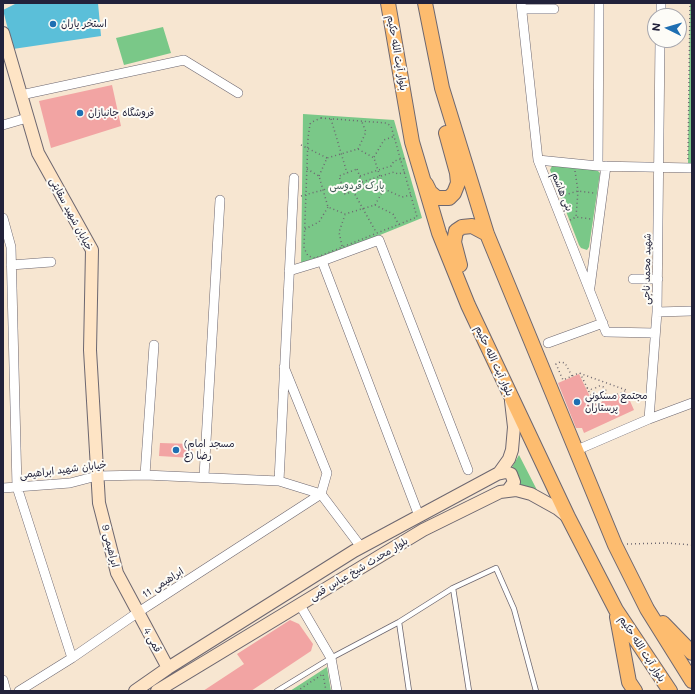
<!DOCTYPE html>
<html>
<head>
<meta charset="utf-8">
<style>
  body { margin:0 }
  #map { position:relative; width:695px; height:694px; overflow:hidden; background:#f7e6d1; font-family:Mali,sans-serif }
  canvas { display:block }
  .frame { position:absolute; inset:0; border:4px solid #22223b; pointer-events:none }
  .north { position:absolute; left:647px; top:8px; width:40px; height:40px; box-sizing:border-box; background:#fdfcf7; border:1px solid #a5a5ac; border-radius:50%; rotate:275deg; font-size:11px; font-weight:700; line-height:16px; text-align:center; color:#22223b }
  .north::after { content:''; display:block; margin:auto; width:14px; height:18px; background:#1f6fb2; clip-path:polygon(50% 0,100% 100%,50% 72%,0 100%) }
</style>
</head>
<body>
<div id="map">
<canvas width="695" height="694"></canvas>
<div class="frame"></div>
<div class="north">N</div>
</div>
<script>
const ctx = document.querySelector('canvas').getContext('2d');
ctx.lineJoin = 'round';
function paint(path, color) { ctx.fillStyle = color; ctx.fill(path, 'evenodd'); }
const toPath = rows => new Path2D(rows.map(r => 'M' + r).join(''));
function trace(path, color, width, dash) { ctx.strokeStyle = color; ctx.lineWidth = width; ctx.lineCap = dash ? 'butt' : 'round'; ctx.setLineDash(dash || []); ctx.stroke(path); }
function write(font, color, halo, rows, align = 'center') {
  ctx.font = font + ' Mali,"Playpen Sans Arabic",sans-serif'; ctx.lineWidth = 4; ctx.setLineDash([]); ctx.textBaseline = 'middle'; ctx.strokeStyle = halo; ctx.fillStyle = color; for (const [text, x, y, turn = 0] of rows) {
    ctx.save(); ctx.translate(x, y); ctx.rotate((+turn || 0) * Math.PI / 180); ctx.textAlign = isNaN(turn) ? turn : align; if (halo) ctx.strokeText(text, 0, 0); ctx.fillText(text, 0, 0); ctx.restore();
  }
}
paint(toPath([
  [690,3,692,3,692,164,688,164],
  [163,27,171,53,124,65,116,38],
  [303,114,394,120,422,218,301,267],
  [552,166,597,170,600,173,589,247,587,250,581,248,579,245,550,170],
  [519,455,537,490,520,485,519,480,511,469],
  [327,667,331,691,290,691]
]), '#7ac888');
paint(toPath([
  [17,3,98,3,101,36,13,49,3,10]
]), '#5bbfd9');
paint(toPath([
  [112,85,121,126,51,148,39,101],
  [579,374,594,405,626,392,634,410,584,433,582,428,576,428,558,383],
  [160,443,193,444,192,458,159,456],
  [290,620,299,624,313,644,311,651,251,691,203,691,244,664,237,654]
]), '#f2a4a3');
const service = toPath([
  [453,588,469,691],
  [399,622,409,691],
  [277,691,331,658,399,622,453,588,496,568,514,609,536,691]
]);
const minor = toPath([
  [521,3,538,160,606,332,655,333],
  [522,9,554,9],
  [661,16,661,3],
  [21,95,184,60,238,93],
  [3,125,27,118],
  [538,160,598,166,692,168],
  [598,166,599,3],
  [3,218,11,247,17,487,72,658],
  [322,261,419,516],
  [11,265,51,262],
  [289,271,322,261,379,240,468,470],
  [633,279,658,279],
  [590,287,606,166],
  [657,312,692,311],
  [548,343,603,323],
  [649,419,692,403],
  [577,450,649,419,657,312,660,40],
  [145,475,154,345],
  [204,476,220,200],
  [279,481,294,178],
  [3,488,70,483,97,476,145,475,279,481,321,494,361,547],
  [300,605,331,658,337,691],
  [3,680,6,691],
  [19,691,72,658,137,613,321,494,327,473,284,367]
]);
const secondary = toPath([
  [3,33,38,153,92,250,90,350,99,503,117,573,168,668],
  [497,474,506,472,511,474,514,482,508,490],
  [135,691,168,668,354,551,499,473,509,459,512,450,514,427,511,401],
  [157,691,423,530,500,492,516,490,531,494,558,509,568,517]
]);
const primary = toPath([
  [388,3,412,142,439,233,468,305,568,517,616,610,670,691],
  [425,3,442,88,487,234,615,545,647,609,692,681],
  [426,184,430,192,437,198,449,198,454,193,458,183,457,173,446,133],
  [460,265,454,242,456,231,462,227,472,226,487,234],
  [617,617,629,682,635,691],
  [663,623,692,653]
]);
trace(service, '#6d6770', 6);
trace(minor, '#6d6770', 10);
trace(secondary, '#6d6770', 14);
trace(primary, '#6d6770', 16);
trace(toPath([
  [321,118,386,123,391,126,417,217,315,258,308,256,304,248,308,138,310,124,312,122,321,118],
  [331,119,347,173],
  [301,145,327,158],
  [358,149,366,132,362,122],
  [374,157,384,140,395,136],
  [688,159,690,3],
  [307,169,319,176,328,207,345,214,375,205,384,189,374,158,358,149,327,158,319,176],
  [357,169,364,188,345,194,339,176,357,169],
  [575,171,578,191,576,217],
  [360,176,391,166,394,161,406,158],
  [362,182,394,172,398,174,405,172],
  [384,189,402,197,411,195],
  [353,191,376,232],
  [301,196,341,185],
  [561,196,578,191,594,193],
  [375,205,393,214,399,225],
  [570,220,576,217,591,219],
  [305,229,319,222,328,207],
  [342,246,339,232,345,215],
  [580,373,595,404],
  [572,376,565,363,560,362,556,364,563,380,579,373,626,390],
  '594 392a6 6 0 1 1 12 0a6 6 0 1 1-12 0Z',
  [587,388,594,390],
  [595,404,625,391],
  [627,544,667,543,692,545],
  [297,691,323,674,326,691]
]), '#6d6770', 1.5, [1, 3]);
trace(service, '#fff', 4.5);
trace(minor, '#fff', 9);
trace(secondary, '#fee4c5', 12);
trace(primary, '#fdbc6f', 14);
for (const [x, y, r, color] of [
  [53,24,4,"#1f6fb2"],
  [80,113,4,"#1f6fb2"],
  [577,402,4,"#1f6fb2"],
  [176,450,4,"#1f6fb2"]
]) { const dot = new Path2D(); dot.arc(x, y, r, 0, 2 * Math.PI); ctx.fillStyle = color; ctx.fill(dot); trace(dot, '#fdfcf7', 1.5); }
write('10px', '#22223b', '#fdfcf7', [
  ["استخر یاران",61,24],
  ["فروشگاه جانبازان",88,113],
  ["مجتمع مسکونی",585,396],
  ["پرستاران",585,408],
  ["(مسجد امام",184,444],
  ["رضا (ع",184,456]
], 'left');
write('10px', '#22223b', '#fdfcf7', [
  ["بلوار آیت الله حکیم",397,53,80],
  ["بنی هاشم",562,192,68],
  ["خیابان شهید سقایتی",71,214,62],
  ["شهید محمد ناجی",647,269,-89],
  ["بلوار آیت الله حکیم",494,361,65],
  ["خیابان شهید ابراهیمی",63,470,-7],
  ["ابراهیمی 9",110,546,76],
  ["بلوار محدث شیخ عباس قمی",359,569,-31],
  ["ابراهیمی 11",163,583,-33],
  ["قمی 4",152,640,61],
  ["بلوار آیت الله حکیم",642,649,57]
]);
write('10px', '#415c56', '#fdfcf7', [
  ["پارک فردوسی",357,186]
]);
</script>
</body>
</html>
